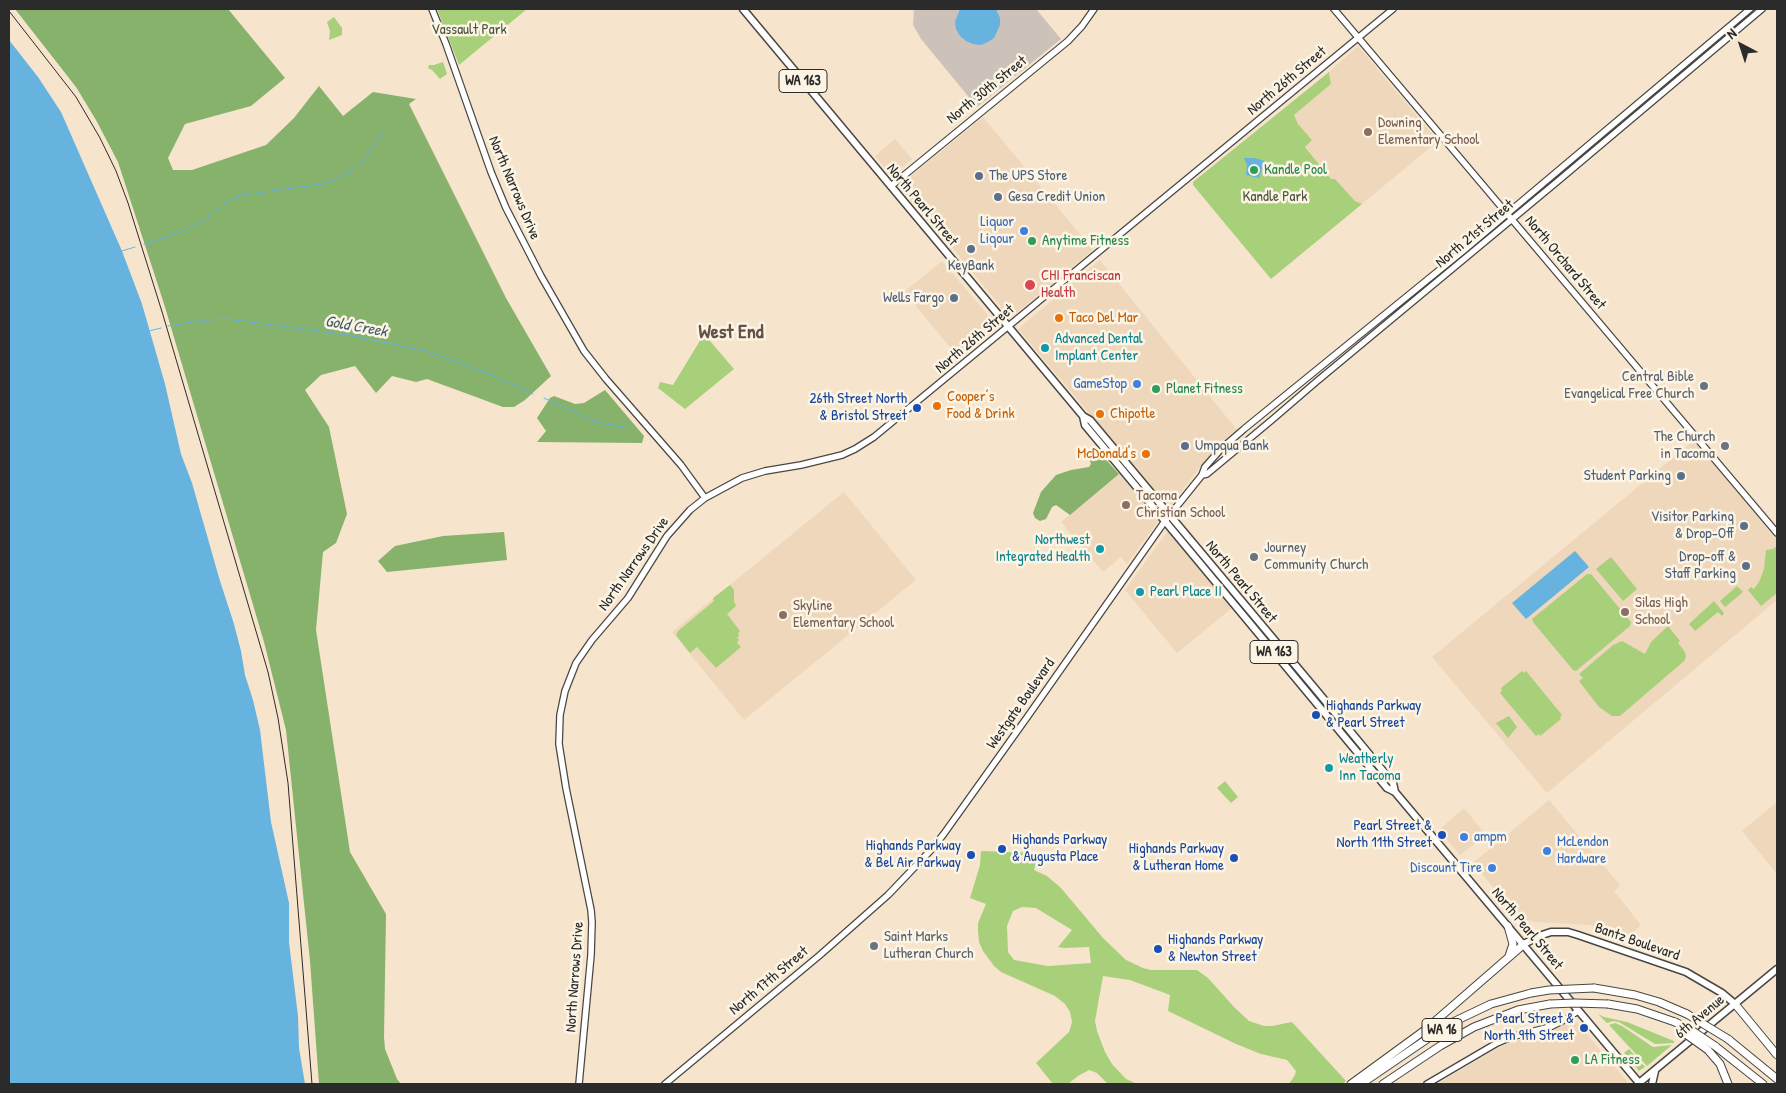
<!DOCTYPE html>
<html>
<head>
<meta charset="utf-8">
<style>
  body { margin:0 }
  #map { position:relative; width:1786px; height:1093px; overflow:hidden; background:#f6e5cc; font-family:"Patrick Hand",sans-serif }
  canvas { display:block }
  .frame { position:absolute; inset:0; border:10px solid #2b2b2b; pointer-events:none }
  .north { position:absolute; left:1716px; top:20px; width:50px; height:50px; -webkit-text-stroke:4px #fcf5e5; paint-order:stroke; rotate:320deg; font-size:14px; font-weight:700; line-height:20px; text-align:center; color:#2b2b2b }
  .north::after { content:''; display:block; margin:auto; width:18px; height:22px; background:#2b2b2b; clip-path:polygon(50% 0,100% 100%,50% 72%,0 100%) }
</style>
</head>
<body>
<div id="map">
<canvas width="1786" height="1093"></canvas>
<div class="frame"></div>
<div class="north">N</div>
</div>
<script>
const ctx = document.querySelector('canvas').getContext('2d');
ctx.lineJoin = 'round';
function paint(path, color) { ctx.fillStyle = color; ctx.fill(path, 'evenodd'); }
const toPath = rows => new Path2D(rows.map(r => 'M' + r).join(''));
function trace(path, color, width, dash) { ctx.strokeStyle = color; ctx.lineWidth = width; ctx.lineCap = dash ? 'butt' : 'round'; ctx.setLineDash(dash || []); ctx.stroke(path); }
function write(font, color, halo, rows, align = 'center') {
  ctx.font = font + ' "Patrick Hand",sans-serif'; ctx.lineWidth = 5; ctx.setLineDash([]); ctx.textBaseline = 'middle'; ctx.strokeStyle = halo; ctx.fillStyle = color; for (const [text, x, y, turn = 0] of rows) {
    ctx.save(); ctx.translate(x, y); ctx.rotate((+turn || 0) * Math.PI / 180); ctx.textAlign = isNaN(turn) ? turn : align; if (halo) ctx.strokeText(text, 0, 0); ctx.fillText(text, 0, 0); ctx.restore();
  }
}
paint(toPath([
  [1358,46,1438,141,1362,204,1355,201,1335,179,1331,179,1305,146,1312,140,1298,124,1294,115,1331,84,1329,72],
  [983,117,1093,250,1010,318,938,230,899,186],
  [895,139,912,159,892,176,875,156],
  [1100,260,1237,430,1197,471,1169,508,1018,329],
  [942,261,998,327,960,359,904,292],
  [1697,438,1777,533,1777,600,1547,793,1432,657],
  [1119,474,1158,521,1127,564,1121,557,1103,572,1061,522],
  [844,492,916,580,744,720,672,632],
  [1167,532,1169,532,1232,608,1177,653,1125,590],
  [1549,800,1620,885,1614,891,1641,925,1626,938,1590,925,1535,922,1523,919,1512,907,1510,908,1473,863],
  [1777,802,1777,874,1742,831],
  [1464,808,1486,835,1460,855,1439,830],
  [1573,1019,1575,1020,1627,1081,1627,1084,1437,1084,1496,1049,1512,1042,1552,1031]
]), '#eed7bb');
paint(toPath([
  [914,9,1036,9,1061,39,977,107,921,39,913,25]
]), '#ccc2b9');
paint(toPath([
  [437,9,527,9,459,65],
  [334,17,342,28,342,35,329,40,330,31,327,22],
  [443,62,447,74,440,79,432,70,428,68,429,65,434,65],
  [1329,72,1331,84,1294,115,1298,124,1312,140,1305,147,1331,179,1335,179,1355,201,1362,204,1271,279,1193,185,1193,182],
  [704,334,734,369,685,409,658,388,660,382,673,385],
  [1777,546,1777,593,1761,606,1748,590,1751,587,1754,589,1759,582,1764,569,1766,550,1773,549],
  [1611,557,1637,589,1623,601,1596,569],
  [1587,574,1591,574,1631,622,1630,626,1576,671,1573,670,1533,622,1532,619],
  [730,585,734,590,734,601,736,606,727,614,740,631,738,633,739,636,737,638,739,640,737,643,741,647,716,668,697,647,690,653,676,635,678,631,714,601,713,598],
  [1737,586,1743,592,1725,607,1720,601],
  [1714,601,1724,613,1722,616,1718,612,1695,631,1689,624],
  [1668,626,1680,641,1678,643,1685,652,1686,657,1684,661,1620,716,1612,716,1599,707,1579,681,1583,678,1579,674,1613,645,1622,641,1645,654,1651,642],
  [1522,671,1524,673,1526,671,1562,715,1560,717,1561,719,1540,736,1539,734,1536,736,1500,693,1502,690,1501,688],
  [1509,716,1517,727,1508,738,1496,723],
  [1225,781,1238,797,1231,803,1217,788],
  [981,851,1039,853,1034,870,1047,876,1061,888,1103,938,1126,960,1143,968,1151,970,1197,970,1208,978,1234,1007,1249,1021,1264,1026,1272,1026,1292,1022,1346,1081,1342,1084,1289,1084,1295,1075,1296,1071,1287,1060,1261,1054,1236,1044,1168,1011,1170,995,1130,980,1103,976,1095,1021,1097,1031,1105,1052,1112,1064,1126,1079,1137,1084,1108,1084,1097,1073,1089,1070,1078,1076,1068,1084,1053,1084,1036,1063,1069,1032,1072,1022,1070,1012,1065,1004,1055,996,1001,972,994,966,983,951,979,942,978,932,978,923,986,904,970,898,980,865],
  [1022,907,1036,908,1072,930,1058,947,1064,948,1089,947,1091,963,1048,966,1014,960,1008,952,1007,926,1013,911],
  [1598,1014,1604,1017,1627,1022,1674,1041,1674,1043,1655,1044,1619,1022,1613,1021,1607,1023],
  [1615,1023,1622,1026,1653,1047,1672,1045,1647,1066,1609,1025],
  [1629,1049,1645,1067,1639,1071,1624,1053]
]), '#a8d07b');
paint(toPath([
  [15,9,228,9,285,78,251,106,185,124,168,158,173,170,192,170,266,145,294,118,319,86,343,116,373,92,416,99,409,104,506,298,551,376,525,400,514,407,503,407,427,379,416,382,392,376,376,393,355,366,321,375,305,390,329,427,347,514,336,543,323,552,316,630,350,852,386,914,384,1037,385,1049,397,1079,401,1084,319,1084,310,961,286,730,264,642,165,307,118,162,96,120,76,87],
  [605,390,644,436,642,443,537,442,546,431,537,418,550,398,554,396,575,404,584,403],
  [1091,453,1101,454,1119,474,1070,515,1056,505,1052,507,1046,519,1040,521,1035,518,1033,513,1041,492,1056,475,1071,470,1089,467,1091,464,1089,456],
  [504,532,507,560,387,572,378,561,395,546,443,536]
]), '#86b26b');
paint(toPath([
  [960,9,996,9,1000,18,1000,25,994,38,988,42,981,45,973,44,966,41,960,36,956,29,955,22],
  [9,40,38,77,61,112,122,251,142,304,165,384,181,454,192,483,220,581,234,624,241,651,245,675,253,700,260,730,271,822,289,903,289,942,298,1016,299,1048,305,1084,9,1084],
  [1244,158,1254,158,1265,161,1259,178,1246,175,1247,165],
  [1575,551,1589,567,1526,619,1512,603]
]), '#66b3e0');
trace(toPath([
  [144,244,181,232,204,220,230,200,242,195,323,184,337,179,350,171,363,160,384,131],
  [122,251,135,247],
  [168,326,205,320,227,319,349,335,430,352,487,373,533,394],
  [149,331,161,328],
  [544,398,596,422,628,428]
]), '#66b3e0', 1);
const secondary = toPath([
  [432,9,446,44,491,172,506,208,541,276,584,351,606,379,681,465,705,498],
  [1334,9,1777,533],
  [891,186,1068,41,1082,26,1094,9],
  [1202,475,1207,474,1273,419,1316,382,1558,181,1762,9],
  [579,1084,591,955,592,922,591,910,566,788,559,744,560,715,565,691,576,663,592,640,628,598,667,536,690,510,705,498,742,478,765,471,801,465,842,455,855,449,874,437,1393,9],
  [665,1084,820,955,888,895,930,851,943,835,1028,716,1165,521,1202,475,1205,467,1221,449,1244,429,1464,250,1750,9],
  [1427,1084,1497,1043,1511,1037,1550,1027,1566,1019,1578,1011]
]);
const primary = toPath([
  [743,9,1083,416,1090,420,1317,691,1393,783,1395,792,1640,1084],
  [1083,416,1085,425,1387,788,1395,792],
  [1524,944,1539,936,1551,932,1568,932,1578,935,1686,972,1722,993,1735,1004],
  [1639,1083,1777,969],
  [1652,1084,1655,1071]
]);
const highway = toPath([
  [1508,926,1513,944,1509,956],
  [1594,988,1635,995,1659,1002,1687,1014],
  [1608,1004,1637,1009,1675,1022],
  [1735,1004,1777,1055],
  [1728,1039,1777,1079],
  [1715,1046,1763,1084],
  [1708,1050,1720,1064,1728,1084],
  [1351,1084,1425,1030,1524,944],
  [1361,1084,1449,1024,1491,1004,1531,993],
  [1383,1084,1440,1046,1474,1027,1518,1010,1550,1004]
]);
trace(secondary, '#494743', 8);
trace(primary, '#494743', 9);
trace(highway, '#494743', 9);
trace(secondary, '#fff', 5.5);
trace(primary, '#fff', 6);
trace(highway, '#fff', 7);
trace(toPath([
  [9,11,76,97,100,138,116,171,128,203,163,315,268,672,278,718,288,783,312,1084]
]), '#2b2b2b', 1);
const highwayBridge = toPath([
  [1531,993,1549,990,1594,988],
  [1550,1004,1575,1003,1608,1004],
  [1687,1014,1728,1039],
  [1675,1022,1691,1030,1715,1046],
  [1680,1030,1708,1050]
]);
trace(highwayBridge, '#494743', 9, []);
trace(highwayBridge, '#fff', 7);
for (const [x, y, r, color] of [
  [1368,132,5,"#8d6e63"],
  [1254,170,5,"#2e9e5b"],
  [979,176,5,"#5c6f8a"],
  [998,197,5,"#5c6f8a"],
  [1024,231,5,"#3f7fe0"],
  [1032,241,5,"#2e9e5b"],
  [971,249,5,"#5c6f8a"],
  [1030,285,6,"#e0444e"],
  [954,298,5,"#5c6f8a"],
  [1059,318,5,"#e8710a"],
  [1045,348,5,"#0f9aa8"],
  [1137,384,5,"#3f7fe0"],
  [1704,386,5,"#6b7280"],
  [1156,389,5,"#2e9e5b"],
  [937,406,5,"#e8710a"],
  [917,408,5,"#1a4fb4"],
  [1100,414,5,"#e8710a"],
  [1185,446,5,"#5c6f8a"],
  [1725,446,5,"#6b7280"],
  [1146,454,5,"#e8710a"],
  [1681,476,5,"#5c6f8a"],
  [1126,505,5,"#8d6e63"],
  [1744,526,5,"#5c6f8a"],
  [1100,549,5,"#0f9aa8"],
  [1254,557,5,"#6b7280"],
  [1746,566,5,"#5c6f8a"],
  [1140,592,5,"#0f9aa8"],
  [1625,612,5,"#8d6e63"],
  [783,615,5,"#8d6e63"],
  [1316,715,5,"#1a4fb4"],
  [1329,768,5,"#0f9aa8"],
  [1442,835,5,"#1a4fb4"],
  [1464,837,5,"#3f7fe0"],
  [1002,849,5,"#1a4fb4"],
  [1547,851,5,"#3f7fe0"],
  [971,855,5,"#1a4fb4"],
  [1234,858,5,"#1a4fb4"],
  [1492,868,5,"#3f7fe0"],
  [874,946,5,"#6b7280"],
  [1158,949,5,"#1a4fb4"],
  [1584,1028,5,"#1a4fb4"],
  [1575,1060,5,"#2e9e5b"]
]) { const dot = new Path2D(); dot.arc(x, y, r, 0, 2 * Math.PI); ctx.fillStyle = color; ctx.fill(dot); trace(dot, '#fcf5e5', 2); }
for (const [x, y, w] of [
  [803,81,48],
  [1274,652,48],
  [1442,1030,40]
]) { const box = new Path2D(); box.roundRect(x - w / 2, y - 11.5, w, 23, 4); ctx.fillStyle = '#fcf5e5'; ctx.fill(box); trace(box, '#2b2b2b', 1); }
write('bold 14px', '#2b2b2b', null, [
  ["WA 163",803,81],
  ["WA 163",1274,652],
  ["WA 16",1442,1030]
]);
write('15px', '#4a543f', '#fcf5e5', [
  ["Vassault Park",469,30],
  ["Kandle Park",1275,197]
]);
write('15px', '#2b2b2b', '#fcf5e5', [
  ["North 26th Street",1287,81,-40],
  ["North 30th Street",987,90,-39],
  ["North Narrows Drive",514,188,67],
  ["North Pearl Street",922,205,50],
  ["North 21st Street",1475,234,-40],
  ["North Orchard Street",1565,263,50],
  ["North 26th Street",975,339,-40],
  ["North Narrows Drive",634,564,-55],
  ["North Pearl Street",1241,582,50],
  ["Westgate Boulevard",1021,704,-55],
  ["North Pearl Street",1527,929,50],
  ["Bantz Boulevard",1637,942,19],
  ["North Narrows Drive",575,977,-86],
  ["North 17th Street",769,981,-40],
  ["6th Avenue",1700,1017,-40]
]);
write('15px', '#785e54', '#fcf5e5', [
  ["Downing",1378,123],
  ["Elementary School",1378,140],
  ["Tacoma",1136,496],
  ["Christian School",1136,513],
  ["Silas High",1635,603],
  ["School",1635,620],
  ["Skyline",793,606],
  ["Elementary School",793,623]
], 'left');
write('15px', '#27864d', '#fcf5e5', [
  ["Kandle Pool",1264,170],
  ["Anytime Fitness",1042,241],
  ["Planet Fitness",1166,389],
  ["LA Fitness",1585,1060]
], 'left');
write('15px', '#4e5e75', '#fcf5e5', [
  ["The UPS Store",989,176,"left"],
  ["Gesa Credit Union",1008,197,"left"],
  ["KeyBank",971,266,"center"],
  ["Wells Fargo",944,298],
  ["Umpqua Bank",1195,446,"left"],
  ["Student Parking",1671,476],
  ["Visitor Parking",1734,517],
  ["& Drop-Off",1734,534],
  ["Drop-off &",1736,557],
  ["Staff Parking",1736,574]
], 'right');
write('15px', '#366cbe', '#fcf5e5', [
  ["Liquor",1014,222],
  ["Liqour",1014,239],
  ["GameStop",1127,384],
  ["ampm",1474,837,"left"],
  ["McLendon",1557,842,"left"],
  ["Hardware",1557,859,"left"],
  ["Discount Tire",1482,868]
], 'right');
write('15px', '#be3a42', '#fcf5e5', [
  ["CHI Franciscan",1041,276],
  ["Health",1041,293]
], 'left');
write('15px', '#c56008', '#fcf5e5', [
  ["Taco Del Mar",1069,318],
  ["Cooper’s",947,397],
  ["Food & Drink",947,414],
  ["Chipotle",1110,414],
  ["McDonald's",1136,454,"right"]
], 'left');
write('15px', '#0d838f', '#fcf5e5', [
  ["Advanced Dental",1055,339],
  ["Implant Center",1055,356],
  ["Northwest",1090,540,"right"],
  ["Integrated Health",1090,557,"right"],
  ["Pearl Place II",1150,592],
  ["Weatherly",1339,759],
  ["Inn Tacoma",1339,776]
], 'left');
write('15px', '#5b616d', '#fcf5e5', [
  ["Central Bible",1694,377],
  ["Evangelical Free Church",1694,394],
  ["The Church",1715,437],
  ["in Tacoma",1715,454],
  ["Journey",1264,548,"left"],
  ["Community Church",1264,565,"left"],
  ["Saint Marks",884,937,"left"],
  ["Lutheran Church",884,954,"left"]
], 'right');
write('15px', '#164399', '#fcf5e5', [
  ["26th Street North",907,399],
  ["& Bristol Street",907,416],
  ["Highands Parkway",1326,706,"left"],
  ["& Pearl Street",1326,723,"left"],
  ["Pearl Street &",1432,826],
  ["North 11th Street",1432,843],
  ["Highands Parkway",1012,840,"left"],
  ["& Augusta Place",1012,857,"left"],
  ["Highands Parkway",961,846],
  ["& Bel Air Parkway",961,863],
  ["Highands Parkway",1224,849],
  ["& Lutheran Home",1224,866],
  ["Highands Parkway",1168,940,"left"],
  ["& Newton Street",1168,957,"left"],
  ["Pearl Street &",1574,1019],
  ["North 9th Street",1574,1036]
], 'right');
write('italic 16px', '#405b6a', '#fcf5e5', [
  ["Gold Creek",356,327,10]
]);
write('bold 20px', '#665148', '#fcf5e5', [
  ["West End",731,333]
]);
</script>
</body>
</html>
